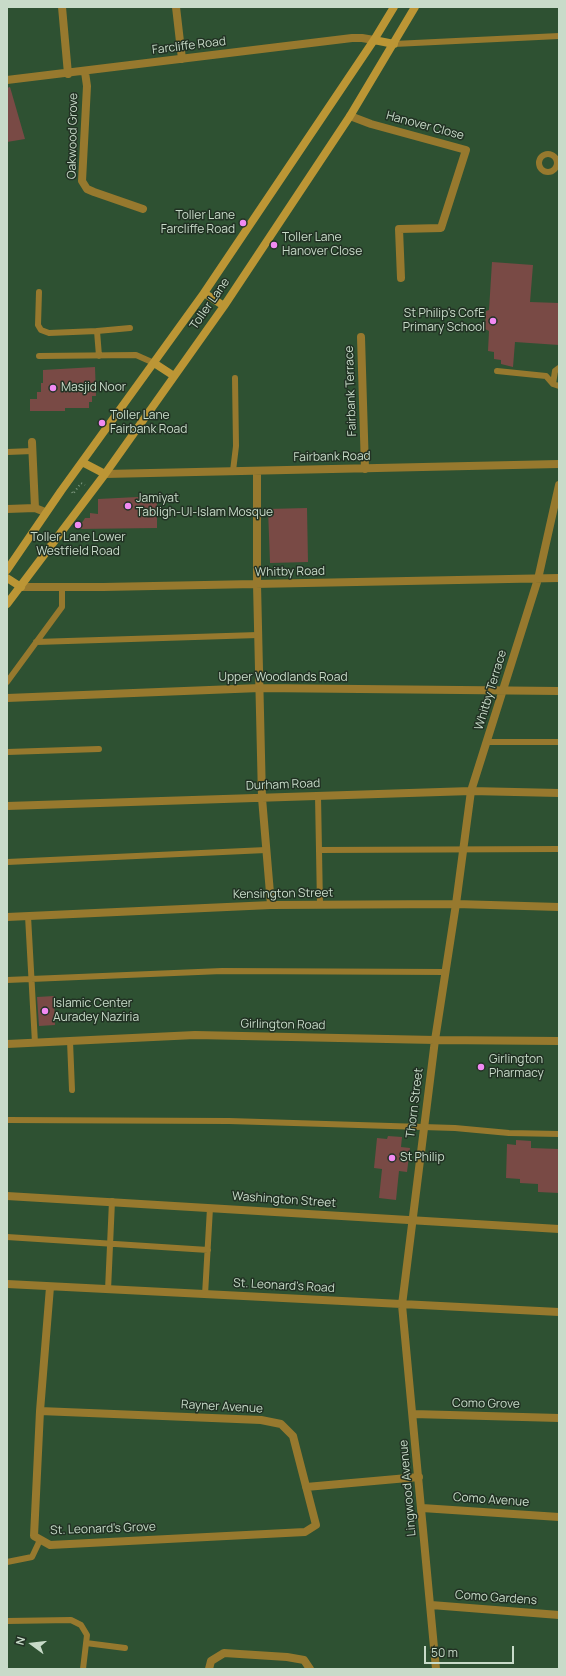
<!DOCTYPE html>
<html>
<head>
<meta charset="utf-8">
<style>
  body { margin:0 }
  #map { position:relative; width:566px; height:1676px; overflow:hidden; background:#2e5132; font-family:Manrope,sans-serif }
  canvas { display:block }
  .frame { position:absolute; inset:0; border:8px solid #c8dbc9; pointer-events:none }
  .north { position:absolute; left:12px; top:1624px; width:40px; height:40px; -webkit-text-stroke:3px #223224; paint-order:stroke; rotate:285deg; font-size:11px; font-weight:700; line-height:16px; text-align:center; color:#c8dbc9 }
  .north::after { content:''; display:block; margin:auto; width:14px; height:18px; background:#c8dbc9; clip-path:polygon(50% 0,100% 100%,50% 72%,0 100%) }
  .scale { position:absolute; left:424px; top:1646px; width:90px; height:18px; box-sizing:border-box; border:2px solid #c8dbc9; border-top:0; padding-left:5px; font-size:12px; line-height:14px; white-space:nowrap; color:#c8dbc9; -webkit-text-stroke:3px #223224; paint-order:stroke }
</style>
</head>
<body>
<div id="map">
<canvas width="566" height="1676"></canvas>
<div class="frame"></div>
<div class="north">N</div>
<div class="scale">50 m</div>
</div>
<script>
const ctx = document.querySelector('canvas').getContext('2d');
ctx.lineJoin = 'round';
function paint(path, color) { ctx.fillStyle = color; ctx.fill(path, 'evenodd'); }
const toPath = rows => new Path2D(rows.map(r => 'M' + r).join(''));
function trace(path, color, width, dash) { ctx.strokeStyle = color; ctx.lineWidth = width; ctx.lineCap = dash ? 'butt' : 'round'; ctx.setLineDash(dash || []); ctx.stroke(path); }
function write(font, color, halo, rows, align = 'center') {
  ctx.font = font + ' Manrope,sans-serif'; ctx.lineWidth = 3; ctx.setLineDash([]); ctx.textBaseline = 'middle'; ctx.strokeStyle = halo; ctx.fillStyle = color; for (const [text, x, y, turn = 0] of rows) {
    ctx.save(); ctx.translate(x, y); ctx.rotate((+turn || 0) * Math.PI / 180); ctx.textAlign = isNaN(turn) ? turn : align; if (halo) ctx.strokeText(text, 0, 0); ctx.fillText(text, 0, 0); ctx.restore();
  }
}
paint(toPath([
  [10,87,25,139,7,142,7,88],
  [492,262,533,265,530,302,559,303,559,345,515,342,513,367,501,364,501,360,494,359,494,352,488,351,489,331,485,329,486,311,489,310],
  [95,367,96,396,92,396,92,402,89,402,89,408,65,408,65,411,30,411,30,399,37,399,37,392,41,392,41,383,43,383,43,370],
  [157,496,157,528,78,529,85,518,90,518,90,513,98,514,98,499],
  [307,508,308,562,270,563,268,509],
  [54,996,55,1025,39,1026,37,997],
  [388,1136,402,1137,401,1147,410,1148,407,1172,399,1171,396,1200,379,1198,382,1169,374,1168,377,1138,387,1139],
  [516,1140,531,1141,531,1148,559,1149,559,1193,538,1192,538,1184,520,1183,520,1179,506,1178,507,1144,516,1145]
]), '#794a45');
trace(toPath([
  [72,492,73,494,81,483,85,485]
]), '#7c977e', 2, [1, 3]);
trace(toPath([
  [394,44,559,36],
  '539 163a9 9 0 1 1 18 0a9 9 0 1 1-18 0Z',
  [39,292,38,325,41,330,49,333,97,331,99,356],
  [97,331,130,328],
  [39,356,136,355,154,363],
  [497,371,546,376,553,384,559,386],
  [553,384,555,371,559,368],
  [7,452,33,451],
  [233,471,236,446,235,378],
  [36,642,258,635],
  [7,682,62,607,62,588],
  [487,742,559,742],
  [7,752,99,749],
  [318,796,320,905],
  [319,850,559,849],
  [7,862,266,850],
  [28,916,35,1043],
  [7,980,222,971,446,972],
  [70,1041,72,1090],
  [7,1120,229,1121,455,1128,509,1133,559,1134],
  [7,1237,208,1250],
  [108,1290,112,1201],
  [205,1295,210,1208],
  [7,1562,32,1557,40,1540],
  [7,1621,71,1620,81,1625,87,1635,83,1669],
  [86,1643,125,1648]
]), '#97792e', 6);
trace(toPath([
  [62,7,68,74],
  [176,7,182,59],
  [85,72,87,86,82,181,87,189,94,192,143,209],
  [7,80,352,38,362,38,374,40],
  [350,116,371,124,466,150,441,228,399,229,401,278],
  [361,337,365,469],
  [32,442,35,508],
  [257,471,257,584,262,798,271,905],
  [105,474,559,464],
  [7,509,35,508,45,512],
  [21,587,103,587,559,578],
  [7,698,260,688,559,691],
  [7,806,471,791,559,793],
  [7,917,271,905,456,904,559,907],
  [7,1044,195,1035,435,1040,559,1041],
  [7,1196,559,1229],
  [7,1284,559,1312],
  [40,1411,261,1420,281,1424,293,1436,316,1525,305,1532,50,1545,34,1536,40,1411,50,1287],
  [413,1414,559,1418],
  [306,1487,419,1477],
  [422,1508,559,1517],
  [431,1605,559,1615],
  [209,1669,211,1661,224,1653,287,1657,304,1660,310,1669],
  [436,1669,402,1305,435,1040,456,904,471,791,538,579,559,485]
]), '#97792e', 8);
trace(toPath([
  [374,40,394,44],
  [204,293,224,306],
  [154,363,174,376],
  [82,462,105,474],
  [7,570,61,491,204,293,374,40,394,7],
  [7,578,21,587],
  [7,604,105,474,224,306,350,116,415,7]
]), '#bc9635', 8);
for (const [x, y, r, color] of [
  [243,223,4,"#f28af3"],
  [274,245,4,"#f28af3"],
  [493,321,4,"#f28af3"],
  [53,388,4,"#f28af3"],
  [102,423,4,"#f28af3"],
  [128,506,4,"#f28af3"],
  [78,525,4,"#f28af3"],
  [45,1011,4,"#f28af3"],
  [481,1067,4,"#f28af3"],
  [392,1158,4,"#f28af3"]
]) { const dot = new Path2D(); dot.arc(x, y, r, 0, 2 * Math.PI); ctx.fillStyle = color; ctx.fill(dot); trace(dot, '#223224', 1.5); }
write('12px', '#c8dbc9', '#223224', [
  ["Farcliffe Road",189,46,-7],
  ["Hanover Close",425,126,15],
  ["Oakwood Grove",73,136,-89],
  ["Toller Lane",210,304,-55],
  ["Fairbank Terrace",351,391,-92],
  ["Fairbank Road",332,457,-1],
  ["Whitby Road",290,572,-1],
  ["Upper Woodlands Road",283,678],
  ["Whitby Terrace",491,690,-73],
  ["Durham Road",283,785,-2],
  ["Kensington Street",283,894,-1],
  ["Girlington Road",283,1025,1],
  ["Thorn Street",415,1103,-83],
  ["Washington Street",284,1200,4],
  ["St. Leonard's Road",284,1286,3],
  ["Como Grove",486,1404,1],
  ["Rayner Avenue",222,1407,3],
  ["Lingwood Avenue",408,1488,-95],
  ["Como Avenue",491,1500,4],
  ["St. Leonard's Grove",103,1529,-2],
  ["Como Gardens",496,1598,4]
]);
write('12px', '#c8dbc9', '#223224', [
  ["Toller Lane",235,216,"right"],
  ["Farcliffe Road",235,230,"right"],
  ["Toller Lane",282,238],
  ["Hanover Close",282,252],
  ["St Philip's CofE",485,314,"right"],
  ["Primary School",485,328,"right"],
  ["Masjid Noor",61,388],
  ["Toller Lane",110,416],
  ["Fairbank Road",110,430],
  ["Jamiyat",136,499],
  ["Tabligh-Ul-Islam Mosque",136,513],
  ["Toller Lane Lower",78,538,"center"],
  ["Westfield Road",78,552,"center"],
  ["Islamic Center",53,1004],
  ["Auradey Naziria",53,1018],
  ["Girlington",489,1060],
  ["Pharmacy",489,1074],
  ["St Philip",400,1158]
], 'left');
</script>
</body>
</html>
